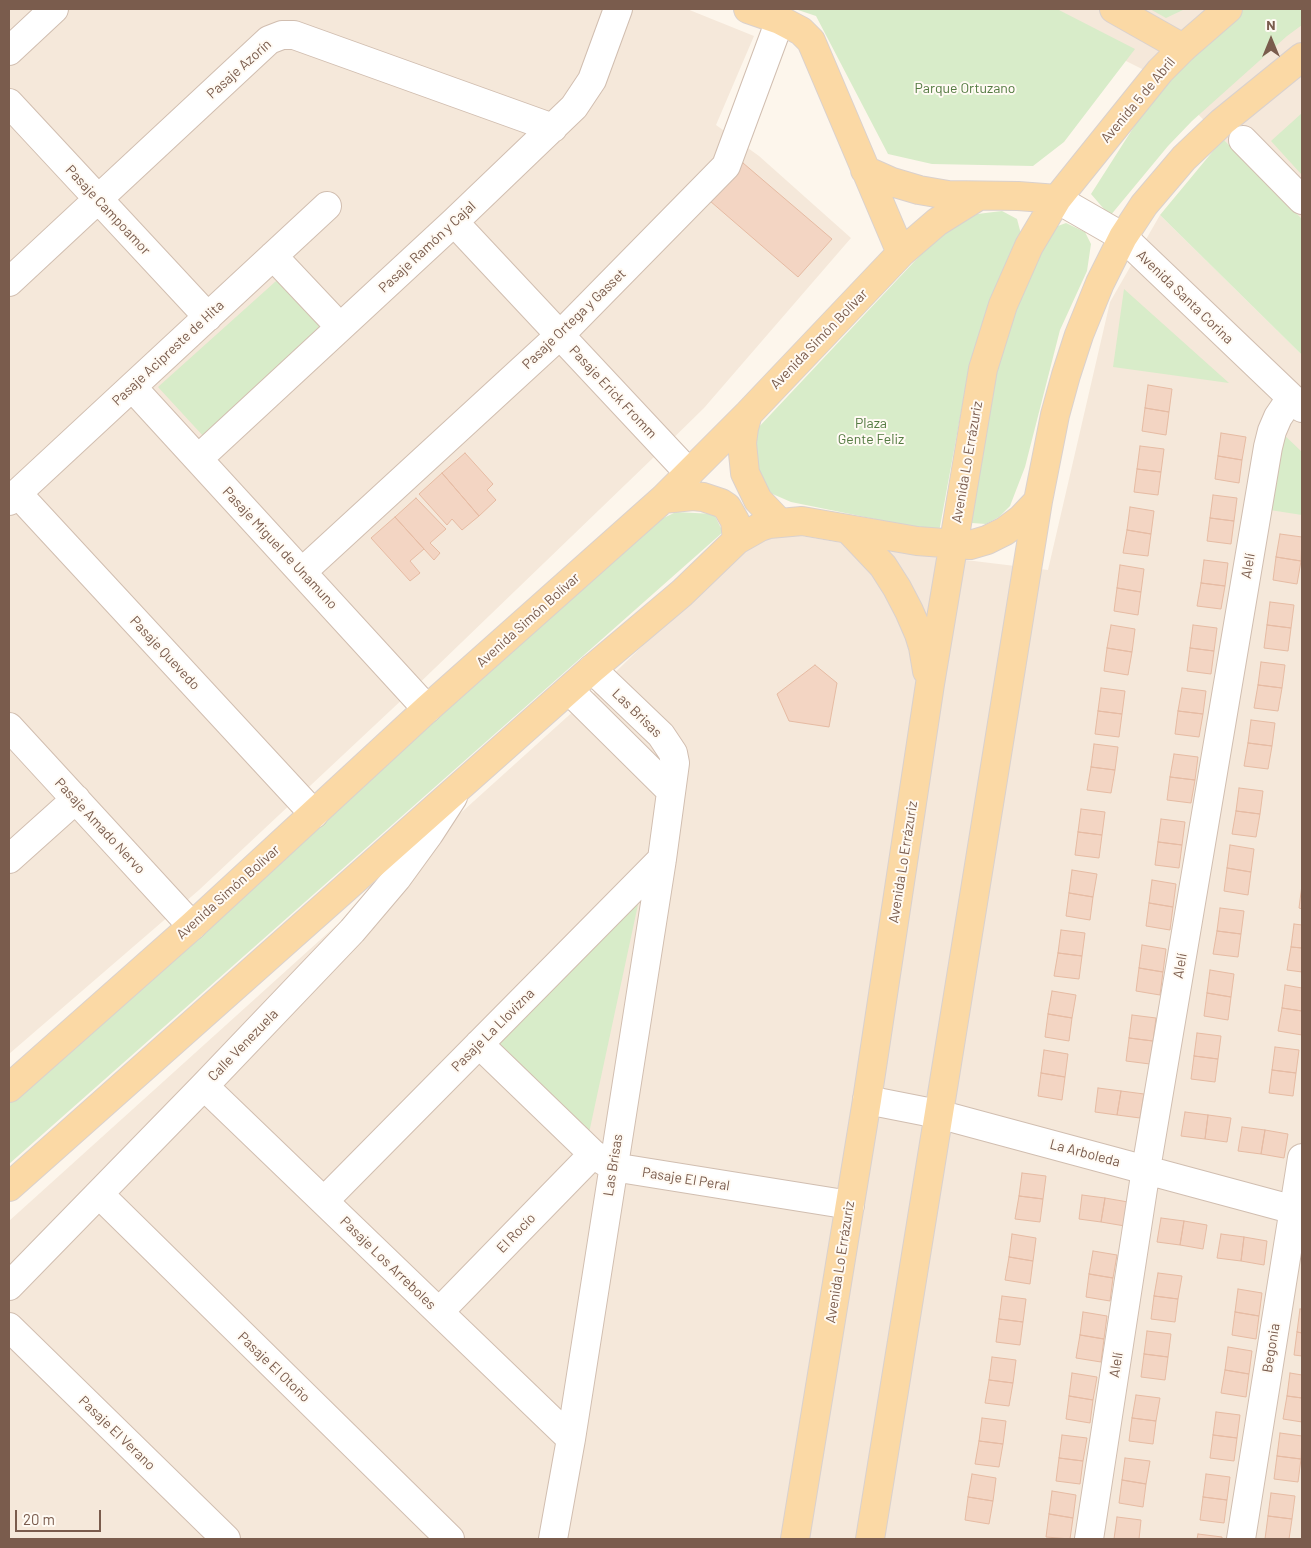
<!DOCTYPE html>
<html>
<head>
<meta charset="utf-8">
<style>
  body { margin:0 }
  #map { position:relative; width:1311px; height:1548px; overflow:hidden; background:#fdf6ec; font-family:Barlow,sans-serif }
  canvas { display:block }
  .frame { position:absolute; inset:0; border:10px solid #7a5c4d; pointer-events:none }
  .north { position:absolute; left:1246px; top:15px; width:50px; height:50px; -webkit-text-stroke:4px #fffaf3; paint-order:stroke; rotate:0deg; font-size:14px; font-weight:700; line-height:20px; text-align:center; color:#7a5c4d }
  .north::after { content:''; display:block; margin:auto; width:18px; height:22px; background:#7a5c4d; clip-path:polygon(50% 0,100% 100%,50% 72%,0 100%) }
  .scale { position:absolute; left:15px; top:1510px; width:86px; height:22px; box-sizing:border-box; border:2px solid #7a5c4d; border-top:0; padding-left:6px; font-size:15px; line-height:18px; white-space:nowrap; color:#7a5c4d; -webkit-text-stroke:4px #fffaf3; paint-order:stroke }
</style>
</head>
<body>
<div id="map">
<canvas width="1311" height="1548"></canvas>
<div class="frame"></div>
<div class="north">N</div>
<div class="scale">20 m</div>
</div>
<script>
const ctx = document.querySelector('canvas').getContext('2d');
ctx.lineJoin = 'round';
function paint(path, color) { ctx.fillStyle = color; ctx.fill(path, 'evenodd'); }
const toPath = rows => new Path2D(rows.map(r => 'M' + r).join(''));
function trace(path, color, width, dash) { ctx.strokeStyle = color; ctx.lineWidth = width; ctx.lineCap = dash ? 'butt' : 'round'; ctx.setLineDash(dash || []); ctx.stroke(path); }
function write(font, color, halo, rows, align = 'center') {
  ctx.font = font + ' Barlow,sans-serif'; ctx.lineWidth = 4; ctx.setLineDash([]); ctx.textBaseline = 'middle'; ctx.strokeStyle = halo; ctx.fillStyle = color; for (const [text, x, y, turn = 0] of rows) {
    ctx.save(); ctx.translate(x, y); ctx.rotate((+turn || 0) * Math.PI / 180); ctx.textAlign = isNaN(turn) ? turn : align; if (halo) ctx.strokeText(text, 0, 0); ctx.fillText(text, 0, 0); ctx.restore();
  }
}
paint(toPath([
  [9,9,687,9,754,36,716,125,759,156,851,238,704,408,654,457,407,695,199,890,9,1054],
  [1022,9,1302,9,1302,219,1164,80],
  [1160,215,1302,355,1302,1539,9,1539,9,1221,598,689,730,561,764,536,785,533,875,549,1048,570,1110,302]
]), '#f5e8da');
paint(toPath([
  [795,9,1057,9,1135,49,1064,142,1033,166,932,164,888,154,816,16],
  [1150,9,1185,9,1166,18],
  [1239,9,1302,9,1302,25,1287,36,1192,121,1168,146,1110,216,1091,194,1174,64],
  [1302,113,1302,175,1271,141],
  [1223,139,1302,219,1302,355,1160,215],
  [1002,211,1017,219,1021,234,1013,248,968,374,939,532,791,502,768,492,753,467,756,430,944,230,969,215],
  [1066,223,1085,232,1091,244,1087,271,1060,330,1025,467,1010,506,999,517,986,524,972,523,968,509,1002,346,1037,253,1055,227],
  [285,273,331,324,205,438,158,387],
  [1124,289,1229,383,1113,367],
  [1281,432,1302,452,1302,515,1270,510],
  [676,512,714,514,723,532,9,1164,9,1099,653,523],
  [642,886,589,1133,492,1040]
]), '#d8ecc9');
const building = toPath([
  [743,163,832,239,798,277,710,201,743,163],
  [1148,385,1172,389,1169,412,1145,408,1148,385],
  [1145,408,1169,412,1166,435,1142,431,1145,408],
  [1221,433,1246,437,1242,460,1218,456,1221,433],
  [1140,446,1164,449,1161,472,1137,469,1140,446],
  [465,453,493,484,487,490,496,500,479,516,442,473,465,453],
  [1218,456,1242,460,1239,483,1215,479,1218,456],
  [1137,469,1161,472,1158,495,1134,492,1137,469],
  [442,473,479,516,462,530,452,519,447,525,419,494,442,473],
  [1213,495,1237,498,1234,521,1210,518,1213,495],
  [416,498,446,529,430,543,440,553,434,560,395,517,416,498],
  [1130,507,1154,511,1151,534,1127,530,1130,507],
  [395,517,424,549,410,561,420,573,410,581,371,538,395,517],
  [1210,518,1234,521,1231,544,1207,541,1210,518],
  [1127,530,1151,534,1148,556,1123,553,1127,530],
  [1280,534,1302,537,1301,561,1276,557,1280,534],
  [1276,557,1301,561,1297,584,1273,580,1276,557],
  [1204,560,1228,563,1225,586,1201,583,1204,560],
  [1120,565,1144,569,1141,592,1117,588,1120,565],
  [1201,583,1225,586,1221,609,1197,606,1201,583],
  [1117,588,1141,592,1138,615,1114,611,1117,588],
  [1270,602,1294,605,1291,628,1267,625,1270,602],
  [1111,625,1135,629,1132,652,1107,648,1111,625],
  [1193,625,1217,628,1214,651,1190,648,1193,625],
  [1267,625,1291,628,1288,651,1264,648,1267,625],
  [1107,648,1132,652,1128,675,1104,671,1107,648],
  [1190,648,1214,651,1211,674,1187,671,1190,648],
  [1261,662,1285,665,1282,688,1258,685,1261,662],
  [815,665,837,683,829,727,789,721,777,694,815,665],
  [1258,685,1282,688,1278,711,1254,708,1258,685],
  [1101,688,1125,691,1122,714,1098,711,1101,688],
  [1182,688,1206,691,1203,714,1178,711,1182,688],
  [1098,711,1122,714,1119,737,1095,734,1098,711],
  [1178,711,1203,714,1199,737,1175,734,1178,711],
  [1251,720,1275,723,1272,746,1248,743,1251,720],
  [1248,743,1272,746,1268,769,1244,766,1248,743],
  [1094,744,1118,747,1115,770,1091,767,1094,744],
  [1174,754,1198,757,1195,780,1170,777,1174,754],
  [1091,767,1115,770,1111,793,1087,790,1091,767],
  [1170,777,1195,780,1191,803,1167,800,1170,777],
  [1239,788,1263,791,1260,814,1236,811,1239,788],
  [1081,809,1105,812,1102,835,1078,832,1081,809],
  [1236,811,1260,814,1256,837,1232,834,1236,811],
  [1161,819,1185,822,1182,845,1158,842,1161,819],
  [1078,832,1102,835,1099,858,1075,855,1078,832],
  [1158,842,1182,845,1179,868,1155,865,1158,842],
  [1230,845,1254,849,1251,872,1227,868,1230,845],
  [1227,868,1251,872,1248,895,1224,891,1227,868],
  [1072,870,1097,874,1093,897,1069,893,1072,870],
  [1152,880,1176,884,1173,907,1149,903,1152,880],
  [1302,885,1302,909,1299,908,1302,885],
  [1069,893,1093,897,1090,920,1066,916,1069,893],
  [1149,903,1173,907,1170,930,1146,926,1149,903],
  [1220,908,1244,911,1241,934,1217,931,1220,908],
  [1294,924,1302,925,1302,948,1291,947,1294,924],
  [1061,930,1085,933,1082,956,1058,953,1061,930],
  [1217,931,1241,934,1238,957,1213,954,1217,931],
  [1142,945,1166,949,1163,972,1139,968,1142,945],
  [1291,947,1302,948,1302,972,1287,970,1291,947],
  [1058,953,1082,956,1079,979,1054,976,1058,953],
  [1139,968,1163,972,1160,995,1136,991,1139,968],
  [1210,970,1234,974,1231,997,1207,993,1210,970],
  [1285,985,1302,988,1302,1011,1282,1008,1285,985],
  [1052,991,1076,995,1072,1018,1048,1014,1052,991],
  [1207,993,1231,997,1228,1020,1204,1016,1207,993],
  [1282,1008,1302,1011,1302,1035,1278,1031,1282,1008],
  [1048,1014,1072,1018,1069,1041,1045,1037,1048,1014],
  [1132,1015,1156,1018,1153,1041,1129,1038,1132,1015],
  [1197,1033,1221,1036,1218,1059,1194,1056,1197,1033],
  [1129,1038,1153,1041,1150,1064,1126,1061,1129,1038],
  [1275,1047,1299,1050,1296,1073,1272,1070,1275,1047],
  [1044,1050,1068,1054,1065,1077,1041,1073,1044,1050],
  [1194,1056,1218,1059,1215,1082,1191,1079,1194,1056],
  [1272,1070,1296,1073,1293,1096,1269,1093,1272,1070],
  [1041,1073,1065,1077,1062,1100,1038,1096,1041,1073],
  [1098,1088,1121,1091,1117,1115,1095,1112,1098,1088],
  [1121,1091,1144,1094,1140,1118,1117,1115,1121,1091],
  [1185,1112,1208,1115,1205,1139,1181,1136,1185,1112],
  [1208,1115,1231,1118,1227,1142,1205,1139,1208,1115],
  [1242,1127,1265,1130,1261,1154,1238,1151,1242,1127],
  [1265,1130,1288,1134,1284,1158,1261,1154,1265,1130],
  [1022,1173,1046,1176,1043,1199,1019,1196,1022,1173],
  [1082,1195,1105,1198,1101,1222,1079,1219,1082,1195],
  [1019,1196,1043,1199,1040,1222,1015,1219,1019,1196],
  [1105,1198,1128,1202,1125,1226,1101,1222,1105,1198],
  [1161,1218,1184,1221,1180,1245,1157,1242,1161,1218],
  [1184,1221,1207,1225,1203,1249,1180,1245,1184,1221],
  [1012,1234,1036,1238,1033,1261,1009,1257,1012,1234],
  [1221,1234,1244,1237,1241,1261,1217,1258,1221,1234],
  [1244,1237,1267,1241,1264,1265,1241,1261,1244,1237],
  [1093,1251,1117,1255,1113,1278,1089,1274,1093,1251],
  [1009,1257,1033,1261,1030,1284,1005,1280,1009,1257],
  [1158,1273,1182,1276,1178,1299,1154,1296,1158,1273],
  [1089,1274,1113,1278,1110,1301,1086,1297,1089,1274],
  [1238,1289,1262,1293,1259,1316,1235,1312,1238,1289],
  [1002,1296,1026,1299,1023,1322,999,1319,1002,1296],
  [1154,1296,1178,1299,1175,1322,1151,1319,1154,1296],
  [1300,1309,1302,1309,1302,1333,1297,1332,1300,1309],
  [1083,1312,1107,1316,1104,1339,1080,1335,1083,1312],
  [1235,1312,1259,1316,1256,1339,1232,1335,1235,1312],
  [999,1319,1023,1322,1020,1345,996,1342,999,1319],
  [1147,1331,1171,1334,1168,1357,1144,1354,1147,1331],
  [1297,1332,1302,1333,1302,1356,1294,1355,1297,1332],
  [1080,1335,1104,1339,1101,1362,1076,1358,1080,1335],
  [1228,1347,1252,1351,1249,1374,1225,1370,1228,1347],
  [1144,1354,1168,1357,1165,1380,1141,1377,1144,1354],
  [992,1357,1016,1360,1013,1383,989,1380,992,1357],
  [1225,1370,1249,1374,1246,1397,1221,1393,1225,1370],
  [1072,1373,1097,1377,1093,1400,1069,1396,1072,1373],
  [1290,1373,1302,1375,1302,1398,1287,1396,1290,1373],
  [989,1380,1013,1383,1009,1406,985,1403,989,1380],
  [1136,1395,1160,1398,1156,1421,1132,1418,1136,1395],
  [1069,1396,1093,1400,1090,1423,1066,1419,1069,1396],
  [1287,1396,1302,1398,1302,1422,1283,1419,1287,1396],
  [1216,1412,1240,1415,1237,1438,1213,1435,1216,1412],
  [982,1418,1006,1421,1003,1444,979,1441,982,1418],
  [1132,1418,1156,1421,1153,1444,1129,1441,1132,1418],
  [1280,1433,1302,1436,1301,1459,1277,1456,1280,1433],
  [1062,1435,1087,1438,1083,1461,1059,1458,1062,1435],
  [1213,1435,1237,1438,1234,1461,1210,1458,1213,1435],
  [979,1441,1003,1444,999,1467,975,1464,979,1441],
  [1277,1456,1301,1459,1298,1482,1274,1479,1277,1456],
  [1059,1458,1083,1461,1080,1484,1056,1481,1059,1458],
  [1125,1458,1150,1461,1146,1484,1122,1480,1125,1458],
  [972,1474,996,1478,993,1501,968,1497,972,1474],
  [1206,1474,1230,1477,1227,1500,1203,1497,1206,1474],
  [1122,1480,1146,1484,1143,1507,1119,1503,1122,1480],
  [1052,1491,1076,1495,1073,1518,1049,1514,1052,1491],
  [1271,1493,1295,1496,1292,1519,1268,1516,1271,1493],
  [968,1497,993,1501,989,1524,965,1520,968,1497],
  [1203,1497,1227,1500,1224,1523,1200,1520,1203,1497],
  [1049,1514,1073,1518,1070,1539,1046,1537,1049,1514],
  [1268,1516,1292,1519,1289,1539,1265,1539,1268,1516],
  [1117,1517,1141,1520,1139,1539,1114,1539,1117,1517],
  [1198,1534,1222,1537,1222,1539,1197,1539,1198,1534]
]);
paint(building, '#f3d5c3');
trace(building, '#e6bba3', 1);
const minor = toPath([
  [9,51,54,9],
  [9,103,208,317],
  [1243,140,1302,200],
  [1057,199,1123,237,1302,408],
  [454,222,689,473],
  [273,256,340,327],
  [9,282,269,40,282,35,294,35,553,128],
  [132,387,427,709],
  [198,459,454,222,574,107,592,80,618,9],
  [17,493,314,814],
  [9,501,327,206],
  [302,572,560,335,726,166,780,20],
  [569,690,671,791],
  [9,727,192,926],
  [9,859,76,799],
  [479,1044,593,1154,613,1167,850,1205],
  [204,1086,571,1439],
  [867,1100,938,1114,1302,1212],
  [99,1194,450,1539],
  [324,1201,662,859],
  [9,1286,204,1086,352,931,397,878,429,834,453,797],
  [439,1312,593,1154],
  [9,1327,226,1539],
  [553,1539,571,1439,662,859,675,763,673,753,661,735,592,669],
  [1089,1539,1146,1169,1268,447,1272,431,1278,417,1291,398],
  [1241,1539,1302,1158]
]);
const major = toPath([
  [748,9,780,20,801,31,811,41,901,253],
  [1114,9,1183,48],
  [865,170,892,182,919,190,948,195,1018,196,1057,199],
  [748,414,744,428,742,443,745,473,758,500,779,522],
  [663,499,693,496,703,497,721,503,727,507,735,521,737,540],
  [848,529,883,566,897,588,909,611,919,634,923,647,927,671],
  [9,1088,192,926,427,709,663,499,748,414,901,253,937,222,977,197],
  [9,1187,592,669,682,593,737,540,760,527,769,524,802,521,917,541,970,545,987,540,1005,531,1021,519,1038,501],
  [795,1539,867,1100,930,684,983,369,1003,305,1029,246,1057,199,1160,71,1183,48,1228,9],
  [870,1539,1038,501,1055,415,1066,375,1079,335,1100,283,1123,237,1144,205,1184,158,1222,122,1302,57]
]);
trace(minor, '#d1beb0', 30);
trace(major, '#dad1cd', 30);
trace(minor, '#fff', 28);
trace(major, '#fbd9a5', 28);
write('14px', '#7a5c4d', '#fffaf3', [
  ["Pasaje Azorín",239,69,-42],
  ["Avenida 5 de Abril",1138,100,-50],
  ["Pasaje Campoamor",108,210,47],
  ["Pasaje Ramón y Cajal",427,247,-43],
  ["Avenida Santa Corina",1185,297,44],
  ["Pasaje Ortega y Gasset",574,319,-44],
  ["Avenida Simón Bolívar",819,339,-46],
  ["Pasaje Acipreste de Hita",168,353,-43],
  ["Pasaje Erick Fromm",613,392,47],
  ["Avenida Lo Errázuriz",967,462,-80],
  ["Pasaje Miguel de Unamuno",280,548,47],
  ["Alelí",1248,566,-80],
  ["Avenida Simón Bolívar",528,620,-42],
  ["Pasaje Quevedo",165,653,47],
  ["Las Brisas",637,713,44],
  ["Pasaje Amado Nervo",100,826,47],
  ["Avenida Lo Errázuriz",903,862,-81],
  ["Avenida Simón Bolívar",228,892,-42],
  ["Alelí",1180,966,-80],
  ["Pasaje La Llovizna",493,1030,-45],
  ["Calle Venezuela",243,1045,-46],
  ["La Arboleda",1085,1153,15],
  ["Las Brisas",613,1165,-81],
  ["Pasaje El Peral",686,1179,9],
  ["El Rocío",516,1233,-46],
  ["Avenida Lo Errázuriz",840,1262,-81],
  ["Pasaje Los Arreboles",388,1263,44],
  ["Begonia",1271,1348,-81],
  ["Alelí",1116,1365,-81],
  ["Pasaje El Otoño",274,1367,44],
  ["Pasaje El Verano",117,1433,44]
]);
write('14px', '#537a41', '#fffaf3', [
  ["Parque Ortuzano",965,88],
  ["Plaza",871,423],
  ["Gente Feliz",871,439]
]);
</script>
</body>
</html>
